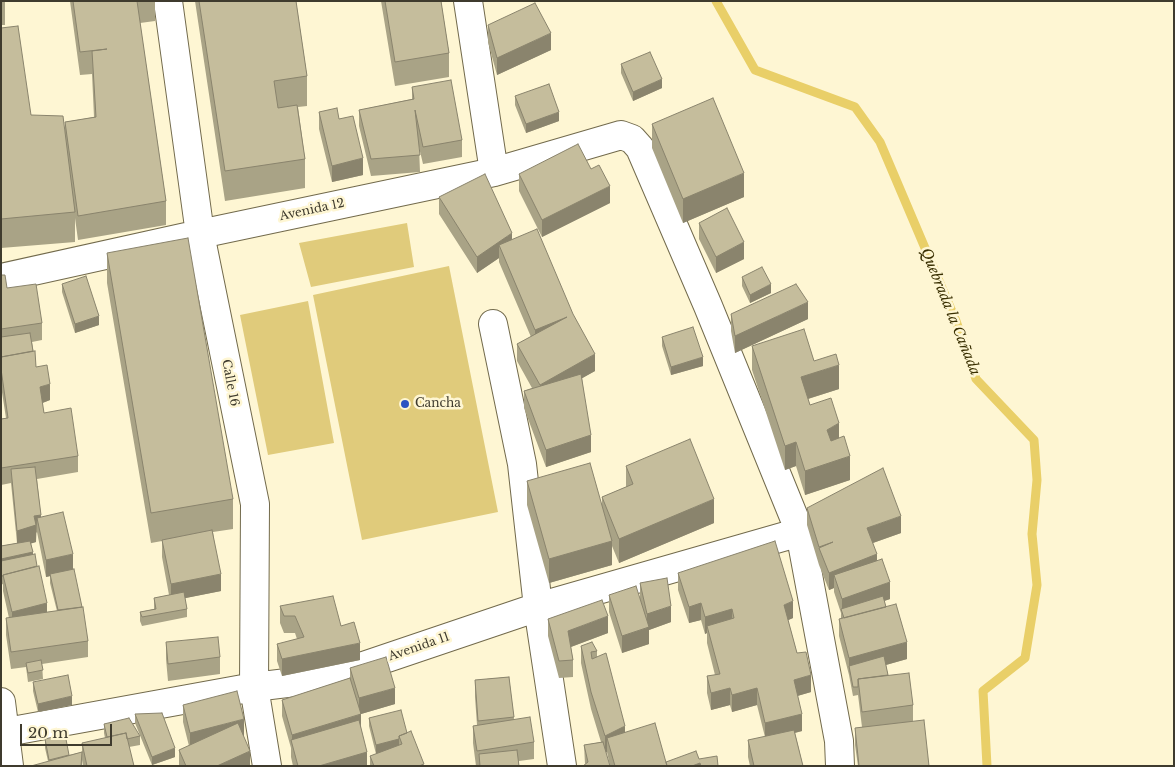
<!DOCTYPE html>
<html>
<head>
<meta charset="utf-8">
<style>
  body { margin:0 }
  #map { position:relative; width:1175px; height:767px; overflow:hidden; background:#fef6d3; font-family:"Libre Baskerville",serif }
  canvas { display:block }
  .frame { position:absolute; inset:0; border:2px solid #3f3b2e; pointer-events:none }
  .scale { position:absolute; left:20px; top:724px; width:92px; height:22px; box-sizing:border-box; border:2px solid #3f3b2e; border-top:0; padding-left:6px; font-size:15px; line-height:18px; white-space:nowrap; color:#3f3b2e; -webkit-text-stroke:4px #fef6d3; paint-order:stroke }
</style>
</head>
<body>
<div id="map">
<canvas width="1175" height="767"></canvas>
<div class="frame"></div>
<div class="scale">20 m</div>
</div>
<script>
const ctx = document.querySelector('canvas').getContext('2d');
ctx.lineJoin = 'round';
function paint(path, color) { ctx.fillStyle = color; ctx.fill(path, 'evenodd'); }
const toPath = rows => new Path2D(rows.map(r => 'M' + r).join(''));
function trace(path, color, width, dash) { ctx.strokeStyle = color; ctx.lineWidth = width; ctx.lineCap = dash ? 'butt' : 'round'; ctx.setLineDash(dash || []); ctx.stroke(path); }
function write(font, color, halo, rows, align = 'center') {
  ctx.font = font + ' "Libre Baskerville",serif'; ctx.lineWidth = 5; ctx.setLineDash([]); ctx.textBaseline = 'middle'; ctx.strokeStyle = halo; ctx.fillStyle = color; for (const [text, x, y, turn = 0] of rows) {
    ctx.save(); ctx.translate(x, y); ctx.rotate((+turn || 0) * Math.PI / 180); ctx.textAlign = isNaN(turn) ? turn : align; if (halo) ctx.strokeText(text, 0, 0); ctx.fillText(text, 0, 0); ctx.restore();
  }
}
paint(toPath([
  [407,223,414,267,311,287,299,243],
  [449,266,498,512,362,540,313,295],
  [308,301,334,443,268,455,240,315]
]), '#e0cb7b');
trace(toPath([
  [716,1,755,70,855,107,880,142,956,321,976,379,1034,440,1037,480,1032,534,1037,585,1025,658,983,691,987,766]
]), '#e9cf68', 9);
const minor = toPath([
  [168,1,200,234,255,504,254,687,267,766],
  [468,1,494,172],
  [1,278,200,234,494,172,621,135,632,139,640,148,708,306,800,532,839,741,840,766],
  [493,324,522,464,538,607,562,766],
  [1,702,9,766],
  [1,733,254,687,328,678,538,607,800,532]
]);
trace(minor, '#726a4c', 30);
trace(minor, '#fff', 28);
paint(toPath([
  [1,1,5,1,5,25,1,25],
  [70,1,155,1,155,21,140,23,166,201,166,225,78,240,75,218,75,242,1,248,1,28,31,115,65,137,65,122,94,117,92,74,80,75],
  [195,1,296,1,307,76,307,106,298,107,305,159,305,188,225,201],
  [381,1,441,1,449,53,449,77,395,86],
  [488,25,551,50,497,75,488,42],
  [621,64,662,88,633,101,621,73],
  [412,87,462,140,462,157,423,164,419,147,420,172,371,176,359,126,359,110,412,99],
  [515,96,559,121,526,133,515,105],
  [319,112,339,119,363,175,332,182,319,129],
  [652,124,744,197,683,223,652,148],
  [591,169,610,203,542,237,519,191,519,174],
  [439,197,512,240,595,371,582,378,591,452,546,467,524,408,524,391,532,388,517,361,517,344,531,337,499,262,499,258,477,273,439,214],
  [699,223,744,259,716,273,699,239],
  [107,253,233,499,233,529,213,532,221,591,185,598,187,609,187,617,142,626,140,621,140,612,154,609,154,598,169,595,162,557,162,541,151,543,107,283],
  [1,275,7,288,42,323,42,340,32,342,36,367,50,400,42,403,44,413,78,456,78,472,37,479,41,517,73,569,88,641,88,657,42,664,43,679,28,682,26,667,11,669,6,635,6,618,9,618,3,591,3,584,1,585,1,546,17,543,11,483,1,485,1,419,6,418,1,386],
  [37,532,46,577,50,576,50,583,57,611,47,612,33,554,31,543,36,542,36,533],
  [742,277,771,293,750,303,742,286],
  [62,284,99,325,75,333,62,292],
  [731,314,808,319,735,353,731,331],
  [662,337,703,366,671,375,662,346],
  [752,346,814,361,839,389,808,399,810,405,839,438,850,480,805,495,796,466,785,470,752,370],
  [626,466,714,523,619,563,612,546,612,565,549,583,527,505,527,481,602,504,602,497,626,487],
  [807,508,901,533,873,543,877,561,890,599,884,601,907,659,886,665,888,675,913,705,913,722,929,766,858,766,855,745,855,728,862,727,858,695,853,696,849,675,839,636,839,619,841,619,841,613,834,592,834,588,829,590,819,565,807,525],
  [678,573,793,618,788,620,797,653,811,692,797,696,802,731,795,733,803,766,750,766,748,757,748,740,765,737,757,705,732,712,730,705,711,710,707,693,707,676,715,675,707,643,707,633,705,634,701,620,689,623,678,590],
  [640,583,671,622,649,630,649,644,622,653,609,612,609,595,640,600],
  [280,606,341,626,360,660,282,676,277,661,277,644,297,639,295,633,284,633,280,623],
  [548,619,608,633,571,647,573,660,573,677,559,678,548,636],
  [166,642,220,657,220,674,168,681,166,659],
  [581,646,597,651,597,657,625,732,666,762,699,759,718,766,610,766,607,752,585,764,584,745,601,742,591,709,581,663],
  [350,668,395,704,361,714,361,729,367,766,293,766,291,757,291,748,282,716,282,700,350,678],
  [509,677,514,719,534,742,534,759,519,761,519,766,476,766,473,743,473,726,477,725,475,697,475,680],
  [33,682,72,705,38,712,33,691],
  [183,705,244,736,243,736,250,766,179,766,179,750,189,746,183,722],
  [135,714,175,757,152,765,135,723],
  [369,718,407,733,424,766,370,766,370,756,376,754,369,726],
  [104,724,140,736,140,745,129,747,134,766,83,766,82,760,82,766,48,761,45,748,45,739,69,755,82,752,82,743,105,738,104,733]
]), '#a9a386');
paint(toPath([
  [551,33,551,50,497,75,497,58],
  [662,79,662,88,633,101,633,92],
  [559,112,559,121,526,133,526,124],
  [363,158,363,175,332,182,332,166],
  [744,173,744,197,683,223,683,199],
  [610,186,610,203,542,237,542,220],
  [512,233,512,250,499,245,499,258,477,273,477,257],
  [744,242,744,259,716,273,716,257],
  [771,284,771,293,750,303,750,295],
  [808,302,808,319,735,353,735,336],
  [99,316,99,325,75,333,75,324],
  [567,317,535,346,535,330],
  [595,354,595,371,540,402,540,385],
  [703,357,703,366,671,375,671,367],
  [839,365,839,389,801,401,801,377],
  [50,384,50,400,40,404,40,387],
  [839,423,839,447,827,454,827,430],
  [591,435,591,452,546,467,546,450],
  [796,442,796,466,785,470,785,446],
  [850,456,850,480,805,495,805,471],
  [714,499,714,523,619,563,619,539],
  [41,515,41,532,37,518,36,542,17,548,17,531,34,516],
  [901,516,901,533,867,545,867,528],
  [612,541,612,565,549,583,549,559],
  [33,552,33,561,1,568,1,559],
  [73,554,73,571,46,577,46,560],
  [877,554,877,571,834,575,834,588,829,590,829,573],
  [221,574,221,591,171,601,171,584],
  [890,582,890,599,843,615,842,612,842,599],
  [793,601,793,618,784,622,784,605],
  [47,603,47,620,12,629,12,612],
  [701,603,701,620,689,623,689,607],
  [671,606,671,622,649,630,649,644,622,653,622,636,647,628,647,614],
  [732,609,732,625,707,626,707,633,705,634,705,617],
  [608,616,608,633,568,648,568,631],
  [907,642,907,659,850,675,849,666,849,658],
  [360,643,360,660,282,676,282,659],
  [811,675,811,692,794,697,794,680],
  [395,688,395,704,361,714,361,731,292,744,292,735,359,715,359,698],
  [730,688,730,705,711,710,711,693],
  [757,688,757,705,732,712,732,695],
  [72,696,72,705,38,712,38,704],
  [802,714,802,731,765,740,765,723],
  [244,719,244,736,190,750,190,733],
  [625,726,625,743,607,738,607,752,605,753,605,736],
  [399,739,399,748,376,754,376,745],
  [175,748,175,757,152,765,152,757],
  [250,751,250,766,217,766],
  [367,752,367,766,319,766],
  [700,763,700,766,692,766]
]), '#8a846d');
const building = toPath([
  [73,1,137,1,166,201,78,216,65,122,96,117,92,51,107,49,80,52,73,1],
  [199,1,296,1,307,76,274,81,278,108,297,105,305,159,225,171,199,1],
  [385,1,441,1,449,53,395,62,385,1],
  [535,3,551,33,497,58,488,25,535,3],
  [18,26,31,115,63,116,75,212,1,219,1,28,18,26],
  [650,52,662,79,633,92,621,64,650,52],
  [451,80,462,140,423,147,415,110,420,155,371,159,359,110,414,99,412,87,451,80],
  [549,84,559,112,526,124,515,96,549,84],
  [713,98,744,173,683,199,652,124,713,98],
  [337,108,339,119,353,116,363,158,332,166,319,112,337,108],
  [578,144,591,169,599,165,610,186,542,220,519,174,578,144],
  [485,174,512,233,477,257,439,197,485,174],
  [727,208,744,242,716,257,699,223,727,208],
  [537,229,573,314,595,354,540,385,517,344,567,317,535,330,499,245,537,229],
  [188,238,233,499,151,513,107,253,188,238],
  [762,267,771,284,750,295,742,277,762,267],
  [1,275,5,275,7,288,36,284,42,323,1,329,1,275],
  [86,276,99,316,75,324,62,284,86,276],
  [796,284,808,302,735,336,731,314,796,284],
  [693,327,703,357,671,367,662,337,693,327],
  [804,329,814,361,836,354,839,365,801,377,810,405,831,398,839,423,827,430,831,441,844,436,850,456,805,471,796,442,785,446,752,346,804,329],
  [30,333,33,351,1,357,1,337,30,333],
  [35,351,36,367,47,365,50,384,40,387,44,413,71,408,78,456,1,468,1,419,8,418,1,369,1,357,35,351],
  [581,374,591,435,546,450,524,391,581,374],
  [690,439,714,499,619,539,602,497,633,484,626,466,690,439],
  [590,463,612,541,549,559,527,481,590,463],
  [35,467,41,515,34,516,36,525,17,531,11,469,35,467],
  [883,468,901,516,867,528,877,554,829,573,819,548,833,542,819,547,807,508,883,468],
  [63,512,73,554,46,560,37,518,63,512],
  [212,530,221,574,171,584,162,540,212,530],
  [30,541,33,552,1,559,1,546,30,541],
  [775,541,793,601,784,605,797,653,806,652,811,675,794,680,802,714,765,723,757,688,732,695,730,688,711,693,707,676,720,674,707,626,734,618,732,609,705,617,701,603,689,607,678,573,775,541],
  [35,554,37,566,3,575,3,576,1,576,1,561,35,554],
  [882,559,890,582,842,599,834,575,882,559],
  [39,566,47,603,12,612,3,575,39,566],
  [74,569,82,607,58,610,50,574,74,569],
  [667,578,671,606,647,614,640,583,667,578],
  [636,586,649,627,622,636,609,595,636,586],
  [184,592,187,609,142,617,140,612,156,609,154,598,184,592],
  [333,596,341,626,354,622,360,643,282,659,277,644,304,637,295,616,284,616,280,606,333,596],
  [883,596,886,607,844,618,841,609,883,596],
  [602,600,608,616,568,631,573,660,559,661,548,619,602,600],
  [896,604,907,642,849,658,839,619,896,604],
  [83,607,88,641,11,652,6,618,83,607],
  [218,637,220,657,168,664,166,642,218,637],
  [592,642,597,651,591,652,592,659,606,653,625,726,605,736,591,692,581,646,592,642],
  [884,656,888,675,858,679,858,687,853,687,849,666,884,656],
  [386,657,395,688,359,698,350,668,386,657],
  [41,660,43,670,28,673,26,663,41,660],
  [909,673,913,705,862,712,858,679,909,673],
  [68,675,72,696,38,704,33,682,68,675],
  [509,677,514,717,478,721,475,680,509,677],
  [350,678,361,714,292,735,282,700,350,678],
  [237,691,244,719,190,733,183,705,237,691],
  [401,710,407,733,399,736,399,739,376,745,369,718,401,710],
  [162,713,175,748,152,757,135,714,162,713],
  [530,717,534,742,477,751,473,726,530,717],
  [129,718,140,736,127,739,126,733,107,737,104,724,129,718],
  [359,720,367,752,319,766,298,766,291,740,359,720],
  [924,720,929,766,859,766,855,728,924,720],
  [238,723,250,751,217,766,186,766,179,750,238,723],
  [655,723,667,766,615,766,607,738,655,723],
  [794,730,803,766,754,766,748,740,794,730],
  [411,731,424,764,419,766,374,766,370,756,402,744,399,736,411,731],
  [126,733,134,766,87,766,82,743,126,733],
  [65,734,69,755,49,760,45,739,65,734],
  [603,742,610,766,583,766,588,762,584,745,603,742],
  [517,750,519,766,480,766,479,754,517,750],
  [696,751,699,759,717,756,718,766,701,766,700,763,692,766,667,766,666,762,696,751],
  [82,752,81,766,31,766,82,752]
]);
paint(building, '#c5bd9c');
trace(building, '#8a846d', 1);
for (const [x, y, r, color] of [
  [405,404,5,"#2c53c2"]
]) { const dot = new Path2D(); dot.arc(x, y, r, 0, 2 * Math.PI); ctx.fillStyle = color; ctx.fill(dot); trace(dot, '#fef6d3', 2); }
write('12px', '#3f3b2e', '#fef6d3', [
  ["Avenida 12",312,210,-12],
  ["Calle 16",230,383,79],
  ["Avenida 11",419,647,-19]
]);
write('12px', '#3f3b2e', '#fef6d3', [
  ["Cancha",415,404]
], 'left');
write('italic 14px', '#392f01', '#fef6d3', [
  ["Quebrada la Cañada",950,312,68]
]);
</script>
</body>
</html>
